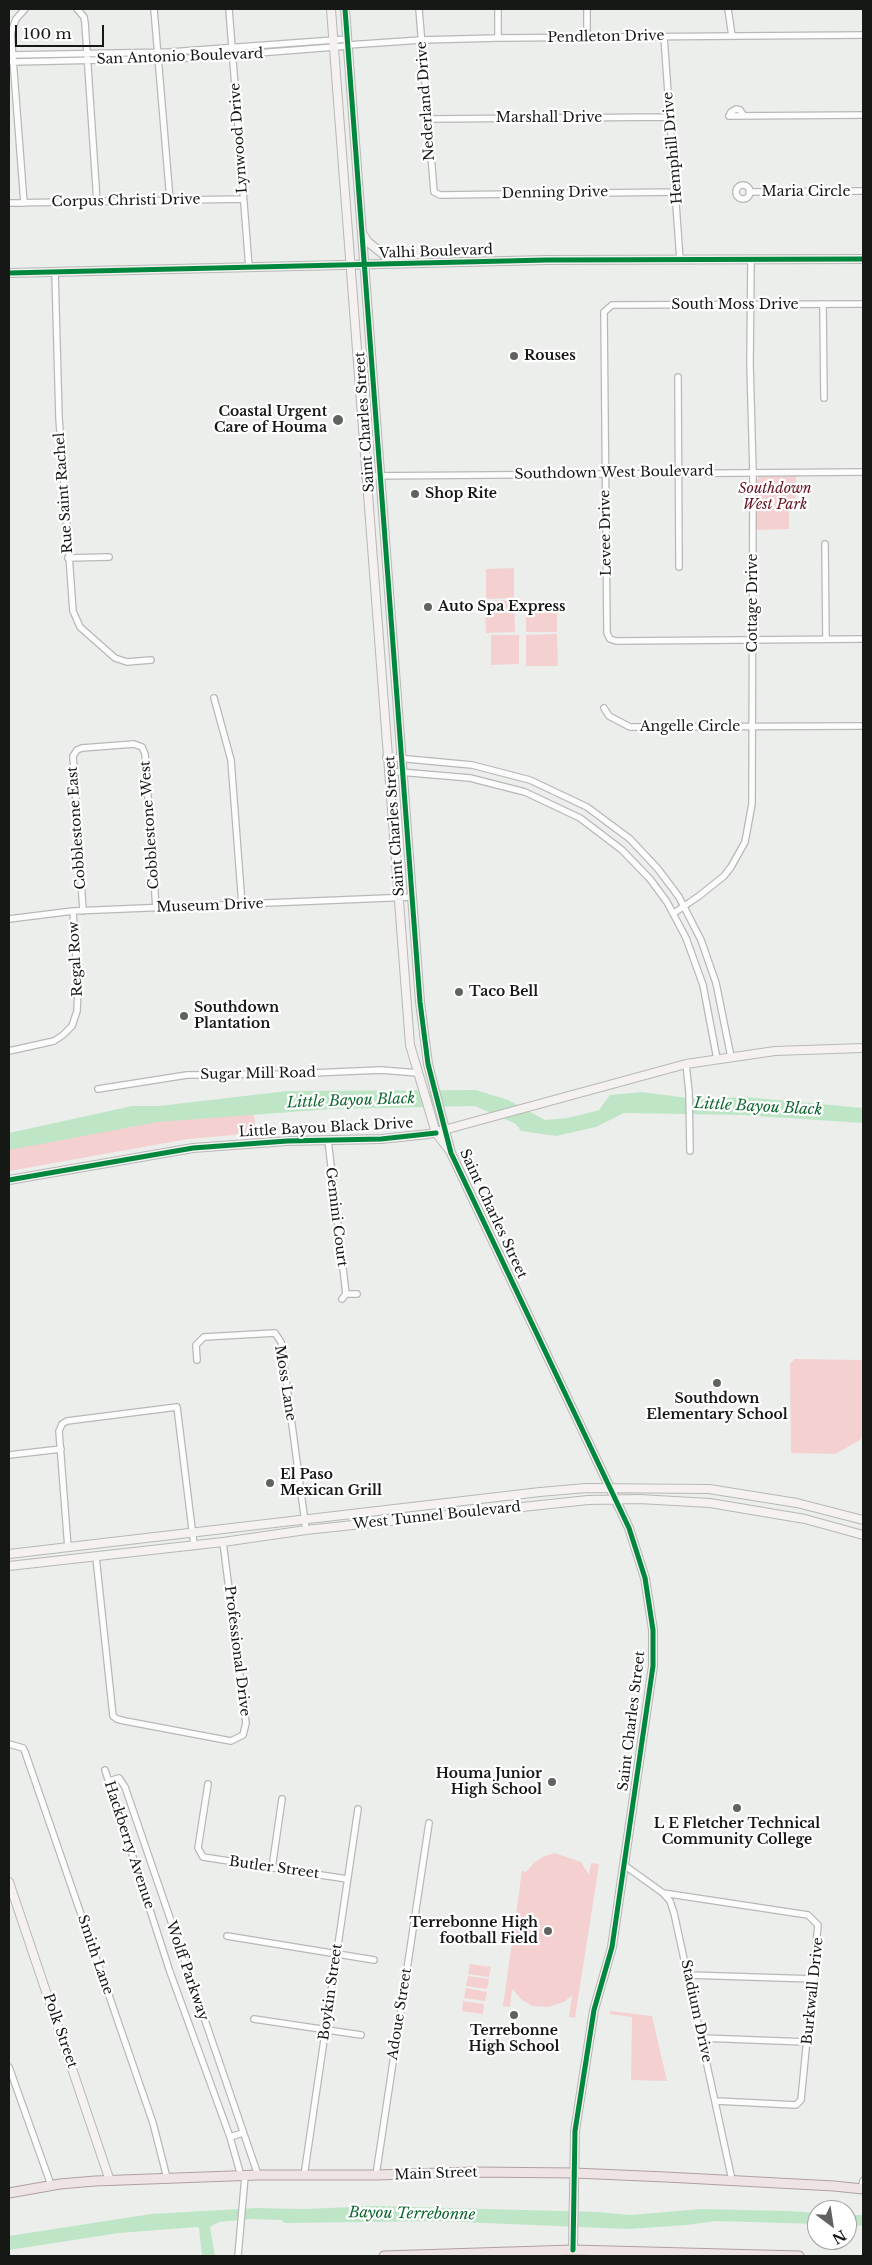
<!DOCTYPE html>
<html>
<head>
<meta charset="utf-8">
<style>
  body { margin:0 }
  #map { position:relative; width:872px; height:2265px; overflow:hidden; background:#eceeec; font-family:"Libre Baskerville",serif }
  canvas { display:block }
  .frame { position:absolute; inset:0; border:10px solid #161816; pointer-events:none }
  .north { position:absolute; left:807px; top:2200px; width:50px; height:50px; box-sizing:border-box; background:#fff; border:1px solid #a2a3a2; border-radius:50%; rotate:149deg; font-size:14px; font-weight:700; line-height:20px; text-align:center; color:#161816 }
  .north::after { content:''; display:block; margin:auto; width:18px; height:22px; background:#616361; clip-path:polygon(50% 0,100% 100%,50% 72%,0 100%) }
  .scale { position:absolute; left:15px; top:25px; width:89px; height:22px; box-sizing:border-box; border:2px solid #161816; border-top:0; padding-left:6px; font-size:15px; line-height:18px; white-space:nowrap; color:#161816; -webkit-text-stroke:4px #fff; paint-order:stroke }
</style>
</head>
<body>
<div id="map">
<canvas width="872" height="2265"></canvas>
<div class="frame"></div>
<div class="north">N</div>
<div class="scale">100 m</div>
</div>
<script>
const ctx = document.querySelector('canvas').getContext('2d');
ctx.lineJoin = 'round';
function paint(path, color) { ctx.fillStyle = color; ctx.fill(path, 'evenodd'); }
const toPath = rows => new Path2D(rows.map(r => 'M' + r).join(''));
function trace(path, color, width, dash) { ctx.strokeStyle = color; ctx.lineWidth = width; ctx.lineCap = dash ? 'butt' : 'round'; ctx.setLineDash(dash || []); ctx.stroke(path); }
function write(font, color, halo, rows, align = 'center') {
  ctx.font = font + ' "Libre Baskerville",serif'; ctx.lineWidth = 4.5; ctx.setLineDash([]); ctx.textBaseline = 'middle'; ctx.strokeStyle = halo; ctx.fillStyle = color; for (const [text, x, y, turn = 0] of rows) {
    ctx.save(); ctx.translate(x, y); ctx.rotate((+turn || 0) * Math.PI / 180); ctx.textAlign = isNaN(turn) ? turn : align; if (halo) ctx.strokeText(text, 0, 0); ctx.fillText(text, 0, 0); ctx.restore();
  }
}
paint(toPath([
  [796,476,796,506,789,511,789,529,756,530,756,483,759,477],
  [514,568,514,598,486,599,486,569],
  [514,600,515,632,486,633,485,601],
  [526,601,557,601,557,632,526,632],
  [557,634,558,666,526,666,526,635],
  [491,635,519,635,519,664,491,665],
  [253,1112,257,1133,188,1139,9,1171,9,1146,137,1123],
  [795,1359,863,1360,863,1435,860,1440,835,1454,791,1453,790,1364],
  [555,1853,581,1862,589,1875,591,1863,599,1864,575,2018,569,2017,572,1995,564,2002,548,2007,532,2006,521,1999,512,1989,510,2007,503,2006,522,1871,526,1872,535,1862,545,1856],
  [470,1964,491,1967,489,1977,468,1974],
  [468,1976,489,1979,487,1989,466,1986],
  [466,1988,487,1992,485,2001,464,1998],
  [463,2001,484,2004,483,2014,462,2011],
  [610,2011,652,2016,667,2081,631,2080,632,2017,610,2014]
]), '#f4d0d0');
paint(toPath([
  [476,1090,508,1100,545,1120,567,1118,592,1112,599,1110,610,1095,641,1092,696,1099,745,1097,863,1108,863,1123,741,1115,624,1113,596,1127,556,1136,521,1131,516,1124,475,1106,331,1109,157,1122,9,1150,9,1133,132,1106,159,1106,287,1091],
  [375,2206,598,2212,630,2215,701,2209,788,2211,817,2213,817,2224,716,2221,687,2225,628,2229,438,2221,285,2223,281,2220,250,2219,219,2222,210,2227,215,2256,202,2256,199,2228,197,2227,119,2233,9,2250,9,2236,151,2214,256,2208,305,2209],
  [847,2215,863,2215,863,2226,847,2225]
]), '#bee6c6');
const street = toPath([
  [77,9,84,17,85,23,97,202],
  [154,9,170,200],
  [229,9,249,268],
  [419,9,434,192,440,195,676,192],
  [498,9,498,38],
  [587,9,587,38],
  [728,9,732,36],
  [664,37,680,260],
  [348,45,421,40,498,38,863,35],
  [12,55,170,52,348,39],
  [12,62,193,58,348,46],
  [729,116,863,115],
  [729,116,731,112,736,109,740,110,744,116],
  [427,119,670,117],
  '736 192a7 7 0 1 1 14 0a7 7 0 1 1-14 0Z',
  [749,192,863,191],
  [9,203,243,199],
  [24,203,11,33,16,19,25,9],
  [55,272,59,418,73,611,80,627,115,658,127,662,151,660],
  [823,304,824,398],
  [863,304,612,305,604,312,607,633,610,639,616,641,863,639],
  [678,377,679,567],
  [365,476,863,472],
  [825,544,826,639],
  [68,558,109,557],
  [214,698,231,760,242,905],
  [604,708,609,716,630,727,863,726],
  [386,757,472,765,530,780,587,807,630,839,658,869,679,897,701,940,716,983,731,1057],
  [388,771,470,778,525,792,580,818,622,850,650,879,667,902,686,938,703,985,717,1059],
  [83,911,73,756,77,750,82,748,134,744,142,747,145,754,156,908],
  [674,913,699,896,724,876,731,867,745,842,752,804,753,472,750,364,751,260],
  [9,919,73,911,412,897],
  [9,1051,54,1041,63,1035,72,1026,77,1011,78,988,73,911],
  [686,1064,689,1092,690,1151],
  [98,1089,187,1075,289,1074,381,1070,418,1073],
  [328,1140,346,1294],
  [342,1299,346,1294,357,1294],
  [197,1360,196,1345,204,1337,275,1333,281,1342,306,1530],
  [9,1455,61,1449],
  [68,1548,59,1431,62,1424,67,1421,177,1407,194,1545],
  [96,1557,113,1716,117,1719,125,1721,231,1741,243,1735,246,1723,223,1542],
  [9,1744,23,1748,25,1752,153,2123,167,2178],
  [105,1770,170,1972,230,2137,241,2176],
  [109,1781,119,1778,125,1787,258,2175],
  [208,1784,198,1848,203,1857,347,1879],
  [624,1865,663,1893,670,1901,674,1913,732,2180],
  [272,1868,282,1799],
  [663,1893,808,1915,818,1925,801,2100,796,2105,716,2101],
  [227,1936,374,1960],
  [688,1975,814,1979],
  [254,2019,361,2035],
  [702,2038,807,2042],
  [9,2067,51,2185],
  [230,2137,243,2133],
  [376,2175,429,1823],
  [304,2176,358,1809],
  [861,2189,863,2181],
  [238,2256,245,2176]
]);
const secondary = toPath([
  [331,9,410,1045,436,1133,450,1151],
  [345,9,420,1002,428,1064,451,1153,629,1528,645,1578,653,1630,653,1666,612,1947,594,2010,575,2131,573,2250],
  [362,233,368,242,395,264],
  [9,273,546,260,863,259],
  [9,1180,193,1148,287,1141,381,1139,429,1134,686,1064,775,1051,863,1048],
  [9,1554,540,1492,586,1488,709,1489,797,1503,863,1520],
  [9,1566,223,1542,306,1530,588,1500,639,1499,710,1503,805,1519,863,1535],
  [9,1882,110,2181]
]);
const primary = toPath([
  [9,2193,60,2184,95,2181,258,2175,376,2175,475,2172,574,2173,666,2177,834,2186,863,2189],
  [384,2256,573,2250,799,2256]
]);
trace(street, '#b7b8b7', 8);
trace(secondary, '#b7b8b7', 10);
trace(primary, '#b09fa0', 11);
trace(street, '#fcfcfc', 5.5);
trace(secondary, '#f4f1f0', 8);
trace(primary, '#eee4e4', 9);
trace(toPath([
  [345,9,420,1002,428,1064,451,1153,629,1528,645,1578,653,1630,653,1666,612,1947,594,2010,575,2131,573,2250],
  [9,273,546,260,863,259],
  [9,1180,193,1148,287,1141,381,1139,436,1133]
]), '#00873e', 5);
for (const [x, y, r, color] of [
  [514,356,5,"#616361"],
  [338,420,6,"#616361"],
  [415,494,5,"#616361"],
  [428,607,5,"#616361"],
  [459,992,5,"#616361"],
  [184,1016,5,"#616361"],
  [717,1383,5,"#616361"],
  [270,1483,5,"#616361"],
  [552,1782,5,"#616361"],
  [737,1808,5,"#616361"],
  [548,1931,5,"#616361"],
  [514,2015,5,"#616361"]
]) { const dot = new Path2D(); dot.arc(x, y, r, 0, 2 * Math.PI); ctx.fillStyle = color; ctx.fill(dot); trace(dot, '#fff', 2); }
write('14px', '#161816', '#fff', [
  ["Pendleton Drive",606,37,-1],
  ["San Antonio Boulevard",180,57,-2],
  ["Nederland Drive",426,101,-94],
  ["Marshall Drive",549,118],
  ["Lynwood Drive",239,138,-94],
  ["Hemphill Drive",673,148,-95],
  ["Maria Circle",806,192],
  ["Denning Drive",555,193,-1],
  ["Corpus Christi Drive",126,201,-1],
  ["Valhi Boulevard",436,252,-2],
  ["South Moss Drive",735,305],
  ["Saint Charles Street",365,422,-94],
  ["Southdown West Boulevard",614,473,-1],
  ["Rue Saint Rachel",64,493,-94],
  ["Levee Drive",606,533,-91],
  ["Cottage Drive",753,603,-90],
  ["Angelle Circle",690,727],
  ["Cobblestone West",150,825,-94],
  ["Saint Charles Street",395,826,-94],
  ["Cobblestone East",77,828,-94],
  ["Museum Drive",210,906,-2],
  ["Regal Row",76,959,-93],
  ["Sugar Mill Road",258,1074,-1],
  ["Little Bayou Black Drive",326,1128,-3],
  ["Saint Charles Street",493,1214,65],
  ["Gemini Court",336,1217,83],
  ["Moss Lane",285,1383,81],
  ["West Tunnel Boulevard",437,1516,-6],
  ["Professional Drive",237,1651,83],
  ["Saint Charles Street",632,1721,-83],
  ["Hackberry Avenue",129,1845,72],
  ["Butler Street",274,1868,8],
  ["Smith Lane",95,1955,71],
  ["Wolff Parkway",187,1971,71],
  ["Burkwall Drive",813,1991,-84],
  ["Boykin Street",331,1992,-82],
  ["Stadium Drive",696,2011,78],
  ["Adoue Street",400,2014,-81],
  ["Polk Street",60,2031,71],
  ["Main Street",436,2174,-2]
]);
write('bold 14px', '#161816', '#fff', [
  ["Rouses",524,356],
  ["Coastal Urgent",327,412,"right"],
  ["Care of Houma",327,428,"right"],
  ["Shop Rite",425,494],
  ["Auto Spa Express",438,607],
  ["Taco Bell",469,992],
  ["Southdown",194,1008],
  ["Plantation",194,1024],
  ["Southdown",717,1399,"center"],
  ["Elementary School",717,1415,"center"],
  ["El Paso",280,1475],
  ["Mexican Grill",280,1491],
  ["Houma Junior",542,1774,"right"],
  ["High School",542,1790,"right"],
  ["L E Fletcher Technical",737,1824,"center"],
  ["Community College",737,1840,"center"],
  ["Terrebonne High",538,1923,"right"],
  ["football Field",538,1939,"right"],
  ["Terrebonne",514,2031,"center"],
  ["High School",514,2047,"center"]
], 'left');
write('italic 14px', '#65111f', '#fff', [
  ["Southdown",775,489],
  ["West Park",775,505]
]);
write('italic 15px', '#0f662f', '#fff', [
  ["Little Bayou Black",351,1101,-2],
  ["Little Bayou Black",758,1107,3],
  ["Bayou Terrebonne",412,2214,1]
]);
</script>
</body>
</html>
